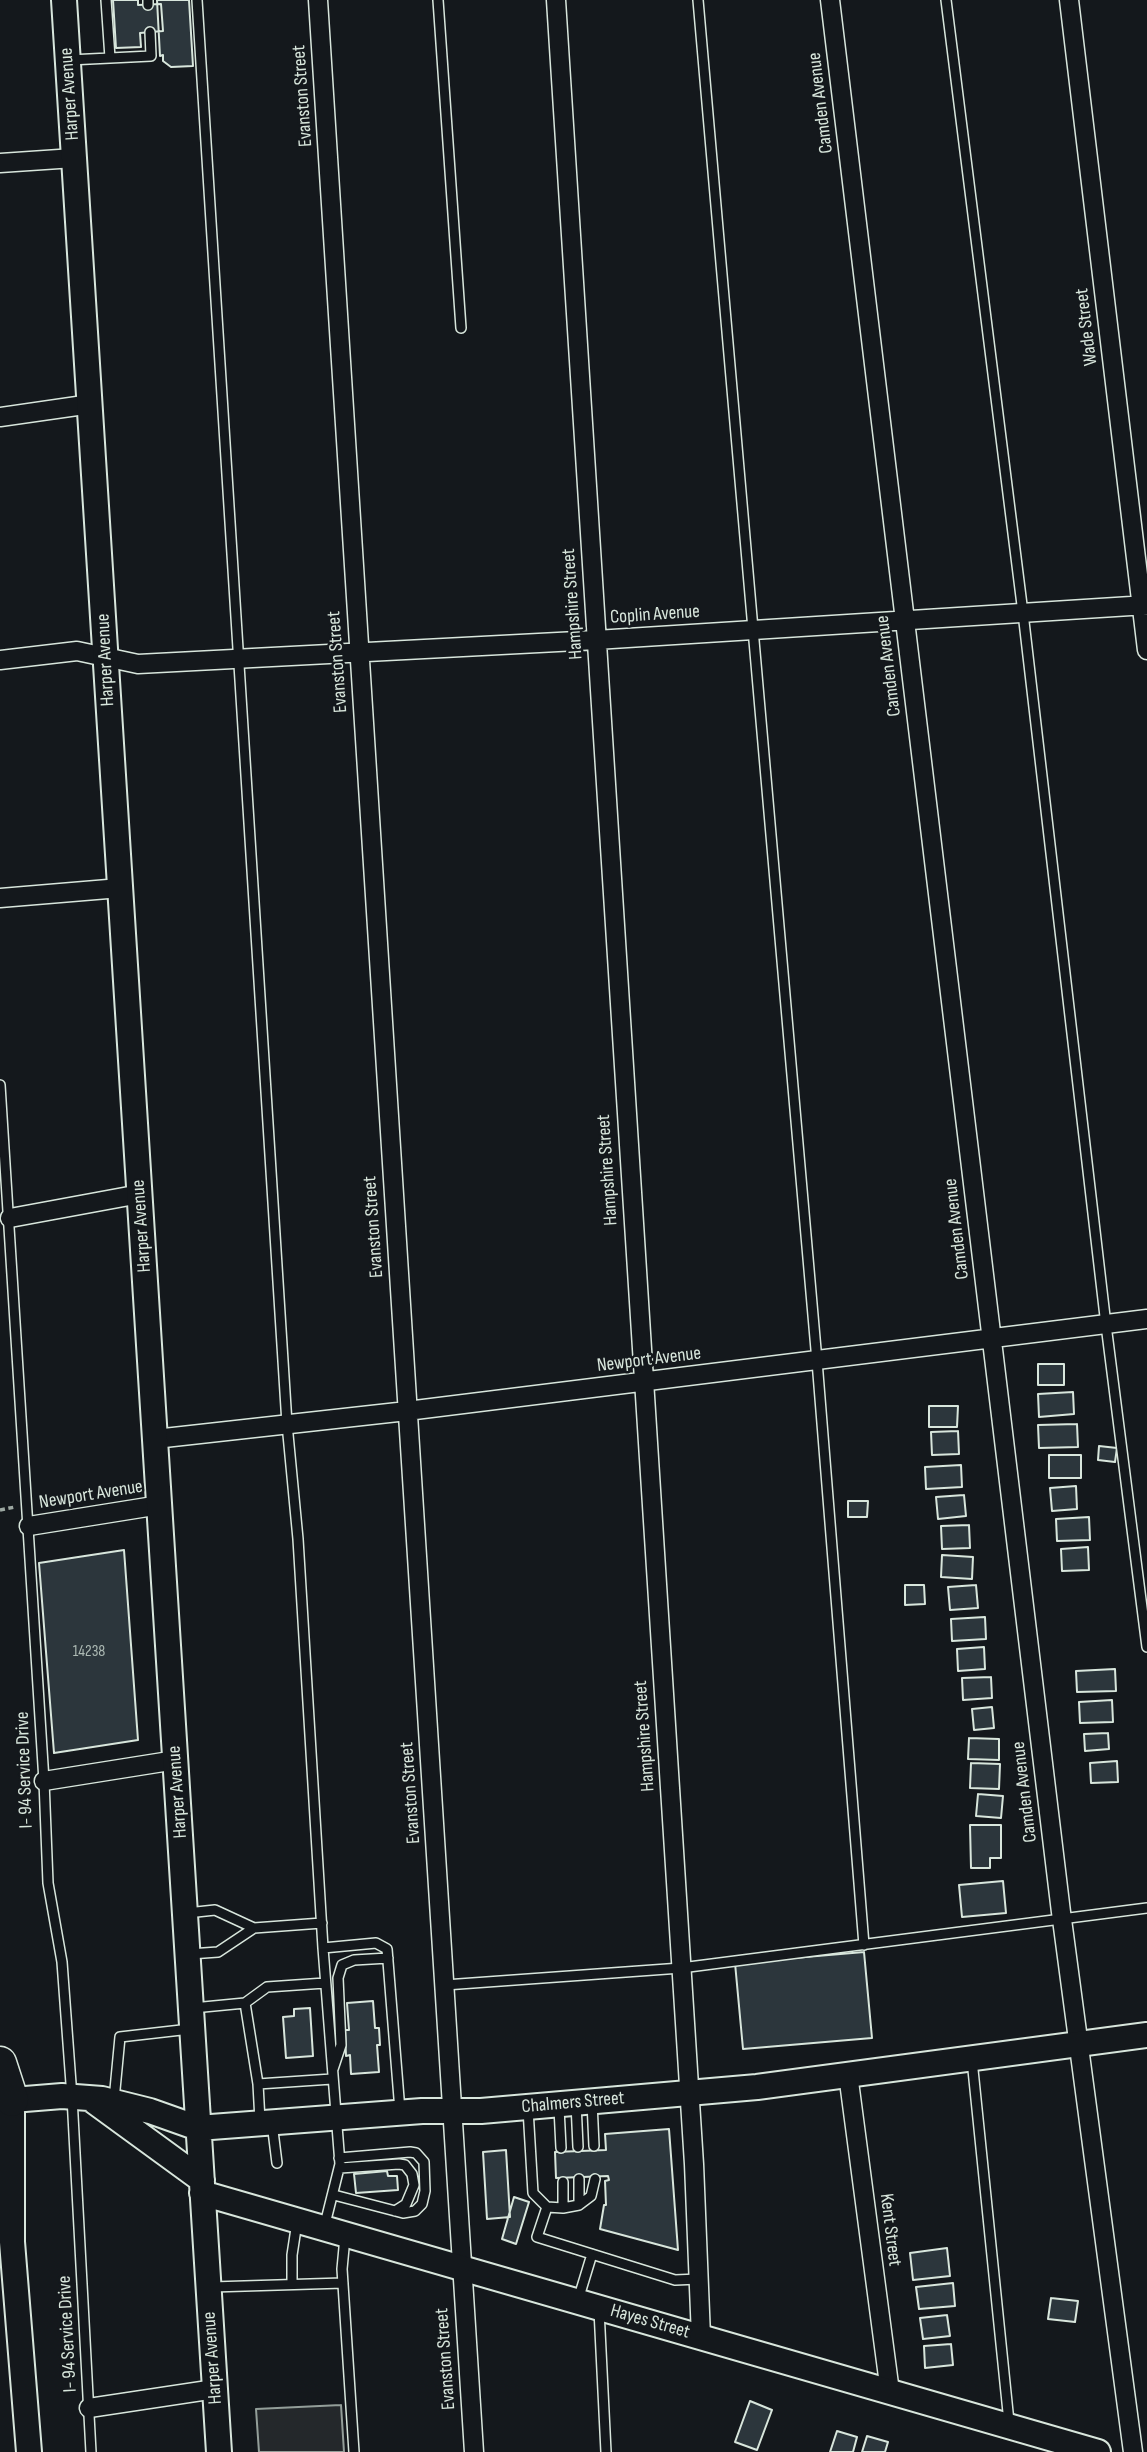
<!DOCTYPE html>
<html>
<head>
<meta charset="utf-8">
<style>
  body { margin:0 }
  canvas { display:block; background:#14181c }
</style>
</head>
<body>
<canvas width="1147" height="2452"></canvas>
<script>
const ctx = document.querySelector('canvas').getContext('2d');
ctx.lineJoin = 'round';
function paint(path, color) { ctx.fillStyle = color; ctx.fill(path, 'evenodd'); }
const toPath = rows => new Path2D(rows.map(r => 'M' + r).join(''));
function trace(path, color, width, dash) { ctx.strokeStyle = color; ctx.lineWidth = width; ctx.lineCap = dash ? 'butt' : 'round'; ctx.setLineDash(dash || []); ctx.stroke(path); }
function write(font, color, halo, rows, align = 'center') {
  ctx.font = font + ' "Sofia Sans Condensed",sans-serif'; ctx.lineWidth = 5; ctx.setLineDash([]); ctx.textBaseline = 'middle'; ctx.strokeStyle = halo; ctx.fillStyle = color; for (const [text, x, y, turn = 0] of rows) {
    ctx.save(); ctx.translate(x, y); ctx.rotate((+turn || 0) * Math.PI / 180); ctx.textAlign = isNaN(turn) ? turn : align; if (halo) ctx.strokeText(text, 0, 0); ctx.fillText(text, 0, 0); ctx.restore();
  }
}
const parking = toPath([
  [341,2405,344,2452,259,2452,256,2409,341,2405]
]);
paint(parking, '#24282b');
trace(parking, '#939e99', 2);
const building = toPath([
  [113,0,138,0,138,5,161,4,163,31,140,33,141,47,116,48,113,0],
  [157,0,189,0,193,66,171,67,163,61,163,55,160,56,157,0],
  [1038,1364,1064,1364,1064,1385,1038,1385,1038,1364],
  [1073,1392,1074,1414,1039,1417,1038,1394,1073,1392],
  [929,1406,958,1406,957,1427,929,1427,929,1406],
  [1077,1424,1078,1447,1039,1448,1038,1425,1077,1424],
  [958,1431,959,1454,932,1455,931,1432,958,1431],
  [1099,1446,1117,1448,1115,1462,1098,1460,1099,1446],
  [1049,1455,1081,1455,1081,1478,1049,1478,1049,1455],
  [961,1465,962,1487,926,1489,925,1467,961,1465],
  [1076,1486,1077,1509,1052,1511,1050,1488,1076,1486],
  [964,1495,966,1516,938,1519,936,1497,964,1495],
  [848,1501,868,1501,867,1517,848,1517,848,1501],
  [1089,1517,1090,1540,1057,1541,1056,1519,1089,1517],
  [969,1525,970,1548,942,1549,941,1526,969,1525],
  [1088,1547,1089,1570,1062,1571,1061,1549,1088,1547],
  [124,1550,138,1740,54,1753,39,1563,124,1550],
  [942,1555,973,1557,972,1579,941,1577,942,1555],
  [905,1585,924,1585,925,1604,905,1605,905,1585],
  [976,1585,978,1608,950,1610,948,1587,976,1585],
  [985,1617,986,1639,952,1641,951,1619,985,1617],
  [984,1647,985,1669,958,1671,957,1649,984,1647],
  [1115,1669,1116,1691,1077,1692,1076,1671,1115,1669],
  [991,1677,992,1698,963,1700,962,1678,991,1677],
  [1112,1700,1113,1722,1080,1723,1079,1702,1112,1700],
  [992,1707,994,1728,974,1730,972,1709,992,1707],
  [1108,1733,1109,1749,1085,1751,1084,1734,1108,1733],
  [969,1738,999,1739,999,1760,968,1759,969,1738],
  [1117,1761,1118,1782,1091,1783,1090,1763,1117,1761],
  [971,1763,1000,1764,999,1789,970,1788,971,1763],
  [978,1794,1003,1796,1001,1818,976,1816,978,1794],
  [970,1825,1001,1825,1001,1858,990,1858,990,1868,971,1868,970,1825],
  [1003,1881,1006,1913,962,1917,959,1885,1003,1881],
  [864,1952,872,2038,743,2049,735,1963,864,1952],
  [373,2001,375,2028,379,2028,380,2045,377,2045,379,2072,351,2074,350,2055,346,2056,345,2030,349,2030,347,2003,373,2001],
  [310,2008,313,2056,286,2058,283,2017,294,2016,294,2009,310,2008],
  [669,2129,678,2250,600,2229,604,2205,606,2205,605,2181,609,2180,608,2176,556,2178,555,2152,606,2150,605,2134,669,2129],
  [506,2150,510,2217,487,2219,483,2152,506,2150],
  [387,2171,388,2176,397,2176,398,2190,356,2193,354,2174,387,2171],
  [514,2197,529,2202,516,2244,502,2239,514,2197],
  [947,2248,950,2276,913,2280,910,2253,947,2248],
  [953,2283,955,2306,919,2309,916,2287,953,2283],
  [1051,2298,1078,2301,1075,2322,1048,2319,1051,2298],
  [947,2315,950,2336,923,2339,920,2318,947,2315],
  [951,2344,953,2365,925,2368,924,2346,951,2344],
  [750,2401,772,2410,757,2450,735,2442,750,2401],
  [837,2431,857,2437,853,2452,830,2452,837,2431],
  [867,2436,888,2442,885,2452,862,2452,867,2436]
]);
paint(building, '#2c363c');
trace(building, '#d8e6dc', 2);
const lane = toPath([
  [106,0,110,58],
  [148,0,148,5],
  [197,0,287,1424,298,1539,323,1948,340,2164,324,2228],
  [438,0,461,328],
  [698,0,817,1361,864,1945],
  [946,0,1023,613,1106,1325,1147,1647],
  [69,60,151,56,150,32],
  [0,1085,44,1781,48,1883,62,1962,72,2097,91,2452],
  [187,1913,215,1910,254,1928,322,1923],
  [323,1948,376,1943,387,1949,400,2111],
  [190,1954,218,1952,254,1928],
  [445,1985,681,1968,1147,1908],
  [245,2003,267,1987,325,1983],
  [193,2008,245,2003,258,2084,332,2079],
  [972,2060,1009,2422],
  [333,2069,341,2045,338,1978,342,1965,354,1960,388,1958],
  [258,2084,260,2121],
  [114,2100,120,2037,190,2029],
  [592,2102,594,2146],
  [576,2103,578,2147],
  [559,2108,561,2148],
  [528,2109,533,2193,547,2207,563,2208,579,2205,591,2196,595,2179],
  [272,2123,277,2163],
  [340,2168,399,2164,405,2165,412,2174,414,2185,406,2204,395,2211],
  [563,2182,563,2208],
  [334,2195,403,2213,415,2211,422,2204,425,2191,424,2162,416,2153,410,2152,339,2158],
  [579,2205,579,2179],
  [547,2207,537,2237,675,2280,699,2279],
  [345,2237,342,2269,354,2452],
  [292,2284,292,2255,297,2222],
  [212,2287,343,2283],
  [578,2300,592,2254],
  [599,2310,606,2452]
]);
const street = toPath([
  [318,0,474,2452],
  [556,0,694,2164,701,2337],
  [830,0,1061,1912,1133,2452],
  [1069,0,1147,650],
  [0,163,74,158],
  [0,417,91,404],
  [0,660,77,651,138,664,596,640,1147,605],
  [0,898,120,888],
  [10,1218,140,1194],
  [155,1439,407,1411,1147,1319],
  [29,1526,160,1505],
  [44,1781,176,1760],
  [848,2074,890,2392],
  [89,2408,215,2389]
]);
const secondary = toPath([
  [64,0,219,2452],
  [12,2100,12,2242,29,2452],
  [0,2101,62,2096,102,2099,150,2111,198,2128,422,2111,481,2111,757,2087,1147,2035],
  [95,2102,202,2180],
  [202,2193,1098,2452]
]);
const highway = toPath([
  [0,2063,12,2100]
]);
trace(lane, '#d8e6dc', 12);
trace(street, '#d8e6dc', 21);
trace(secondary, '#d8e6dc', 28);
trace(highway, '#d8e6dc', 35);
trace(toPath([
  [0,1510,15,1507]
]), '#9da8a2', 3.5, [5, 3.5]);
trace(lane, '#14181c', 9);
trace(street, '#14181c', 18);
trace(secondary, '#14181c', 24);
trace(highway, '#14181c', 32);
write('16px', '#adbab4', null, [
  ["14238",89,1652]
]);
write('19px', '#d8e6dc', '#14181c', [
  ["Harper Avenue",70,94,-94],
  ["Evanston Street",303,96,-94],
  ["Camden Avenue",821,103,-97],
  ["Wade Street",1087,327,-97],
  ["Hampshire Street",573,604,-94],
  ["Coplin Avenue",655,615,-4],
  ["Harper Avenue",106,660,-93],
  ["Evanston Street",338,662,-94],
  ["Camden Avenue",889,666,-97],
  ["Hampshire Street",608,1170,-94],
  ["Harper Avenue",142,1226,-94],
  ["Evanston Street",374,1227,-94],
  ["Camden Avenue",957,1229,-97],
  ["Newport Avenue",649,1360,-7],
  ["Newport Avenue",91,1495,-9],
  ["Hampshire Street",645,1736,-94],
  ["I- 94 Service Drive",25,1770,-92],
  ["Harper Avenue",178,1792,-94],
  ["Camden Avenue",1025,1792,-97],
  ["Evanston Street",411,1793,-94],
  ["Chalmers Street",573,2103,-5],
  ["Kent Street",890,2230,83],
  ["Hayes Street",650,2322,16],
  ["I- 94 Service Drive",68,2334,-93],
  ["Harper Avenue",213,2358,-94],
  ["Evanston Street",446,2359,-94]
]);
</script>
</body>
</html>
